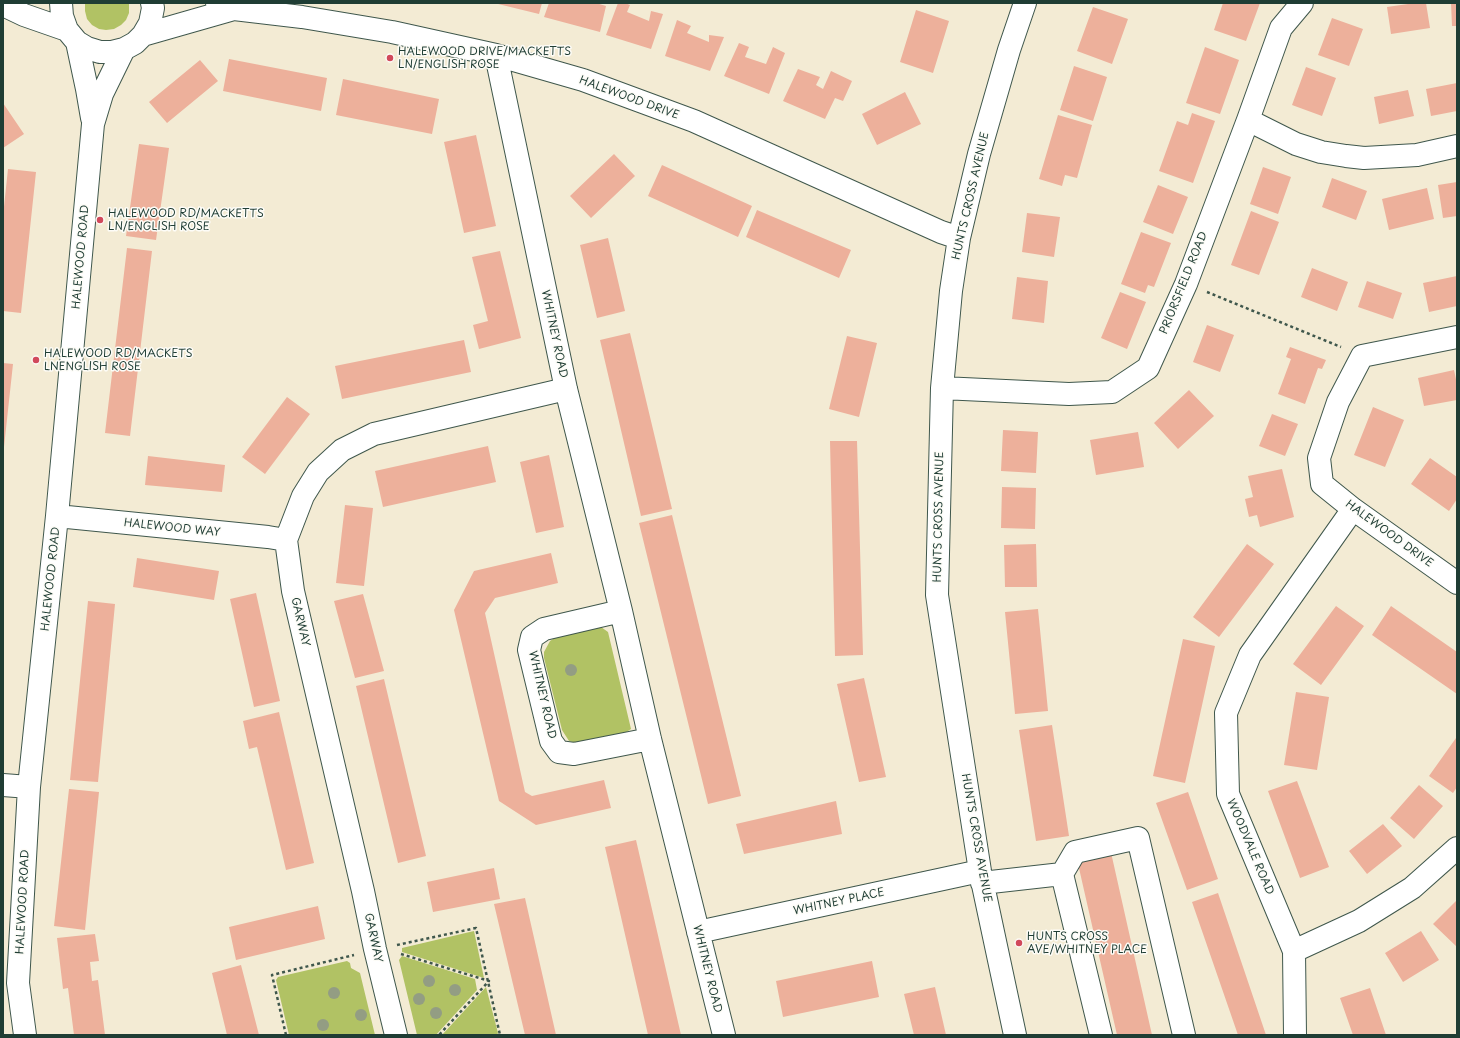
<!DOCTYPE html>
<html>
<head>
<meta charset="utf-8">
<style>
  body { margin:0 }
  #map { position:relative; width:1460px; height:1038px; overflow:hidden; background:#f3ebd4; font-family:"Playpen Sans",sans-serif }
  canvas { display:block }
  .frame { position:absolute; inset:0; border:4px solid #1f3d34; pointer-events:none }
</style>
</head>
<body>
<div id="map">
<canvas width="1460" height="1038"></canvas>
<div class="frame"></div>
</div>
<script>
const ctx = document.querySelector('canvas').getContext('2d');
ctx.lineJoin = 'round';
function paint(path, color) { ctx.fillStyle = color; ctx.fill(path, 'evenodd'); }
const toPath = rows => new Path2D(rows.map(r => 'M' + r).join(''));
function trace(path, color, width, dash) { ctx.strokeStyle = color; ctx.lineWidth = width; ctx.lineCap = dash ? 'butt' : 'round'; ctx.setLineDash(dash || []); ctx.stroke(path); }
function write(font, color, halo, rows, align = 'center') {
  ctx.font = font + ' "Playpen Sans",sans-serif'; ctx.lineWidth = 3; ctx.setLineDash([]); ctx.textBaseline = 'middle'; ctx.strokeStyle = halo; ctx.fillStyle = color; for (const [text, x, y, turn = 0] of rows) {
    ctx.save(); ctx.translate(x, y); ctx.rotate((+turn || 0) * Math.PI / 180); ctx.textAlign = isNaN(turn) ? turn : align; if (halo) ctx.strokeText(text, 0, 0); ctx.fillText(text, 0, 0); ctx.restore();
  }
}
paint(toPath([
  [85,3,129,3,129,13,126,20,121,25,114,29,106,30,99,29,92,25,87,19,85,11],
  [601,627,608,632,631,729,622,735,575,743,569,741,562,730,544,658,544,652,550,641,556,637],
  [474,931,484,978,402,952,402,948],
  [402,956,475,979,477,990,436,1035,417,1035,399,960],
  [347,961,350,963,351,968,360,973,375,1035,289,1035,276,980,278,977],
  [486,987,498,1033,497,1035,442,1035]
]), '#b1c264');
paint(toPath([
  [494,3,542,3,539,14],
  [549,3,596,3,606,6,600,32,544,17],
  [618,3,625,3,630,5,627,12,649,21,651,11,663,14,651,49,606,35],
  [1223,3,1260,3,1246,41,1214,30],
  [1415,3,1426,3,1430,28,1391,34,1387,7],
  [1451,3,1457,3,1457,26,1452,26],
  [1093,7,1128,19,1112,64,1077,51],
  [916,10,949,21,933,73,900,62],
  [1332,18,1363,29,1349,66,1318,55],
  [677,20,691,26,687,33,709,42,709,35,724,37,710,71,665,56],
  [739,43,749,47,745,57,766,64,773,47,785,53,769,94,724,76],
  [1205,47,1239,60,1220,114,1186,103],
  [229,59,327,78,321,111,223,91],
  [200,60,218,81,167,123,149,102],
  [1074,66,1107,77,1093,121,1060,110],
  [1306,67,1336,78,1322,116,1292,105],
  [798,69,820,77,816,85,823,89,831,71,852,81,843,101,835,98,825,119,783,101],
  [343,79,439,99,432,134,336,115],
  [1457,83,1457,111,1431,116,1426,89],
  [1408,90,1414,116,1379,124,1374,97],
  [905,92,921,124,877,145,862,114],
  [3,103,24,134,3,148],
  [1192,113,1215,121,1193,183,1159,171,1177,121,1188,125],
  [1058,115,1092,125,1077,178,1065,175,1062,186,1039,179],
  [476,135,496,226,464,233,444,142],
  [139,144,169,148,156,240,126,236],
  [614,154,635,176,591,218,570,196],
  [662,165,752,206,738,237,648,196],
  [1263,167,1291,177,1278,214,1250,204],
  [8,169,36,172,21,313,3,311,3,216],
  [1332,178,1367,191,1356,220,1322,207],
  [1457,182,1457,216,1443,218,1438,185],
  [1158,185,1188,197,1173,234,1143,222],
  [1427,188,1434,219,1389,230,1382,199],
  [757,210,851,250,839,278,746,237],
  [1251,211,1279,222,1259,275,1231,265],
  [1027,213,1060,217,1054,257,1022,252],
  [1141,232,1171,243,1154,287,1148,285,1145,293,1121,284],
  [608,238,625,311,597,318,580,245],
  [127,248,152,251,130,436,105,433],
  [500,251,521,338,479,349,473,325,488,321,472,257],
  [1312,268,1348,282,1337,311,1301,297],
  [1457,276,1457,306,1429,312,1423,283],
  [1017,277,1048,281,1044,323,1012,319],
  [1367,281,1402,293,1393,319,1358,307],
  [1120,292,1146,302,1127,349,1101,338],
  [1207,325,1234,335,1220,372,1193,362],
  [630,333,672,509,641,516,600,340],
  [847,336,877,343,859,417,829,409],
  [464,340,471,372,342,399,335,366],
  [1290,347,1326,360,1322,369,1318,368,1305,404,1278,394,1291,359,1286,357],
  [3,363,13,364,4,447,3,447],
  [1454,370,1457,384,1457,400,1424,406,1418,378],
  [1189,390,1214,416,1178,449,1154,423],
  [287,397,310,414,265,474,242,457],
  [1373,407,1404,420,1385,467,1354,455],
  [1272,414,1298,424,1285,456,1259,446],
  [1003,430,1038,432,1036,473,1001,471],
  [1138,432,1144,467,1096,475,1090,440],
  [830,441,857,441,863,655,835,656],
  [488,446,496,482,383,507,375,471],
  [549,455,564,527,536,533,520,462],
  [148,456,225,465,222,492,145,485],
  [1430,458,1457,477,1457,499,1449,511,1411,484],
  [1282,469,1294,517,1260,527,1257,515,1249,517,1245,499,1253,497,1248,476],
  [1002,487,1036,488,1035,529,1001,528],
  [345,505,373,508,364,586,336,583],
  [672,515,741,796,708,804,639,523],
  [1036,544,1037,587,1005,587,1004,545],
  [1247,544,1274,564,1219,637,1193,617],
  [551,553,558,583,495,598,485,613,525,792,532,796,604,780,611,808,536,825,499,801,454,610,474,571],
  [137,558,219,571,214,600,133,587],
  [256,593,280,701,254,707,230,599],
  [363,594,384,671,355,678,334,601],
  [88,601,115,604,98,782,70,780],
  [1336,606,1364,626,1321,685,1293,664],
  [1391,606,1457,652,1457,694,1372,635],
  [1038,609,1048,711,1015,714,1005,612],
  [1183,639,1215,646,1185,783,1153,776],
  [864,678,886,777,859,782,837,684],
  [384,679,426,856,398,863,356,686],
  [1296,692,1329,697,1317,770,1284,765],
  [279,712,314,863,286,870,257,747,249,749,243,721],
  [1052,725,1069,836,1036,841,1019,730],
  [1456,738,1457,739,1457,787,1453,793,1429,776],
  [1297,781,1329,867,1300,878,1268,791],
  [1419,785,1443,806,1414,839,1390,818],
  [69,789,99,792,85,930,54,926],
  [1188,792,1218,879,1187,890,1156,803],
  [836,801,842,834,744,854,736,824],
  [1383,824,1402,846,1367,874,1349,851],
  [636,840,681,1035,648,1035,605,847],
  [1110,848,1152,1035,1117,1035,1076,855],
  [494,868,500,899,433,912,427,882],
  [1218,893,1266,1035,1238,1035,1192,902],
  [525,898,556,1035,525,1035,494,904],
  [1457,900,1457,947,1433,924],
  [318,906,325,939,236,960,229,927],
  [1421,931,1439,960,1403,982,1385,953],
  [95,934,99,961,90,962,92,981,98,980,105,1035,74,1035,68,988,63,989,57,938],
  [872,961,879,997,783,1017,776,981],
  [241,965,259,1035,227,1035,212,973],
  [935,987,946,1035,914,1035,904,994],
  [1370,988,1386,1035,1353,1035,1340,998]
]), '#edb09b');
const minor = toPath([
  [61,3,62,16,67,30,77,42,87,48,100,52,112,52,124,49,135,43,143,35,150,23,153,8,152,3],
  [217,3,234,9,302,17,392,32,496,55,583,80,694,121,941,232,959,238],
  [3,5,24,15,67,30],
  [143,35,234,9],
  [77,42,87,89,92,118],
  [496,55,566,389,621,611,650,739,724,1035],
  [1248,120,1296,144,1321,152,1346,156,1364,158,1417,155,1457,146],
  [1457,337,1362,356,1338,402,1319,458,1322,484,1353,509,1457,583],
  [942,388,1069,394,1112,392,1148,368,1186,284,1248,120,1281,28,1302,3],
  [1353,509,1250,655,1226,713,1228,794,1294,951,1359,921,1412,888,1457,848],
  [57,516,268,537,286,540],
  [621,611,544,629,532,637,529,650,551,741,559,752,574,754,650,739],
  [3,785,29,787],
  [1062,874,1075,852,1138,838,1184,1035],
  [982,883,1062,874,1101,1035],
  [698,932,980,871],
  [1294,951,1295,1035],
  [25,1035,18,983,29,787,57,516,93,124,102,94,124,49],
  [396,1035,375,949,363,891,293,591,286,540,303,496,318,472,342,450,374,434,566,389],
  [1015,1035,980,871,937,595,942,388,951,291,959,238,979,154,1009,50,1025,3]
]);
trace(minor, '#3f574c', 24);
trace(toPath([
  [1207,292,1341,347],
  [397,945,476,928,500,1035],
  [401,954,489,981,439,1035],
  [286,1035,272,975,354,955]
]), '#3f574c', 2.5, [3, 3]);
trace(minor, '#fff', 22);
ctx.fillStyle = '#939d83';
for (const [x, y] of [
  [571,670],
  [429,981],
  [455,990],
  [334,993],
  [419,999],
  [436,1013],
  [361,1015],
  [323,1025]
]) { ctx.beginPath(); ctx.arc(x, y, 6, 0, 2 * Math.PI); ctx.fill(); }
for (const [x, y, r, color] of [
  [390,58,4,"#d1495b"],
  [100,220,4,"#d1495b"],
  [36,360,4,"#d1495b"],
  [1019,943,4,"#d1495b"]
]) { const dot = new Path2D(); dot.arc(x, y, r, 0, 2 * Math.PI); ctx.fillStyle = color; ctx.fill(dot); trace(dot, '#fdfcf7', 1.5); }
write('11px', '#1f3d34', '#fdfcf7', [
  ["HALEWOOD DRIVE/MACKETTS",398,52],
  ["LN/ENGLISH ROSE",398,65],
  ["HALEWOOD RD/MACKETTS",108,214],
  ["LN/ENGLISH ROSE",108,227],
  ["HALEWOOD RD/MACKETS",44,354],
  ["LNENGLISH ROSE",44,367],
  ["HUNTS CROSS",1027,937],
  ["AVE/WHITNEY PLACE",1027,950]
], 'left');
write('11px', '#1f3d34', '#fdfcf7', [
  ["HALEWOOD DRIVE",629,98,20],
  ["HUNTS CROSS AVENUE",971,196,-77],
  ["HALEWOOD ROAD",81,257,-85],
  ["PRIORSFIELD ROAD",1184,283,-68],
  ["WHITNEY ROAD",554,334,78],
  ["HUNTS CROSS AVENUE",939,517,-89],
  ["HALEWOOD WAY",172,528,6],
  ["HALEWOOD DRIVE",1389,534,36],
  ["HALEWOOD ROAD",51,579,-84],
  ["GARWAY",300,622,77],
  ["WHITNEY ROAD",542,695,77],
  ["HUNTS CROSS AVENUE",976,838,80],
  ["WOODVALE ROAD",1250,847,67],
  ["HALEWOOD ROAD",23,902,-87],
  ["WHITNEY PLACE",839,902,-12],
  ["GARWAY",373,938,78],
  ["WHITNEY ROAD",707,969,76]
]);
</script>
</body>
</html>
